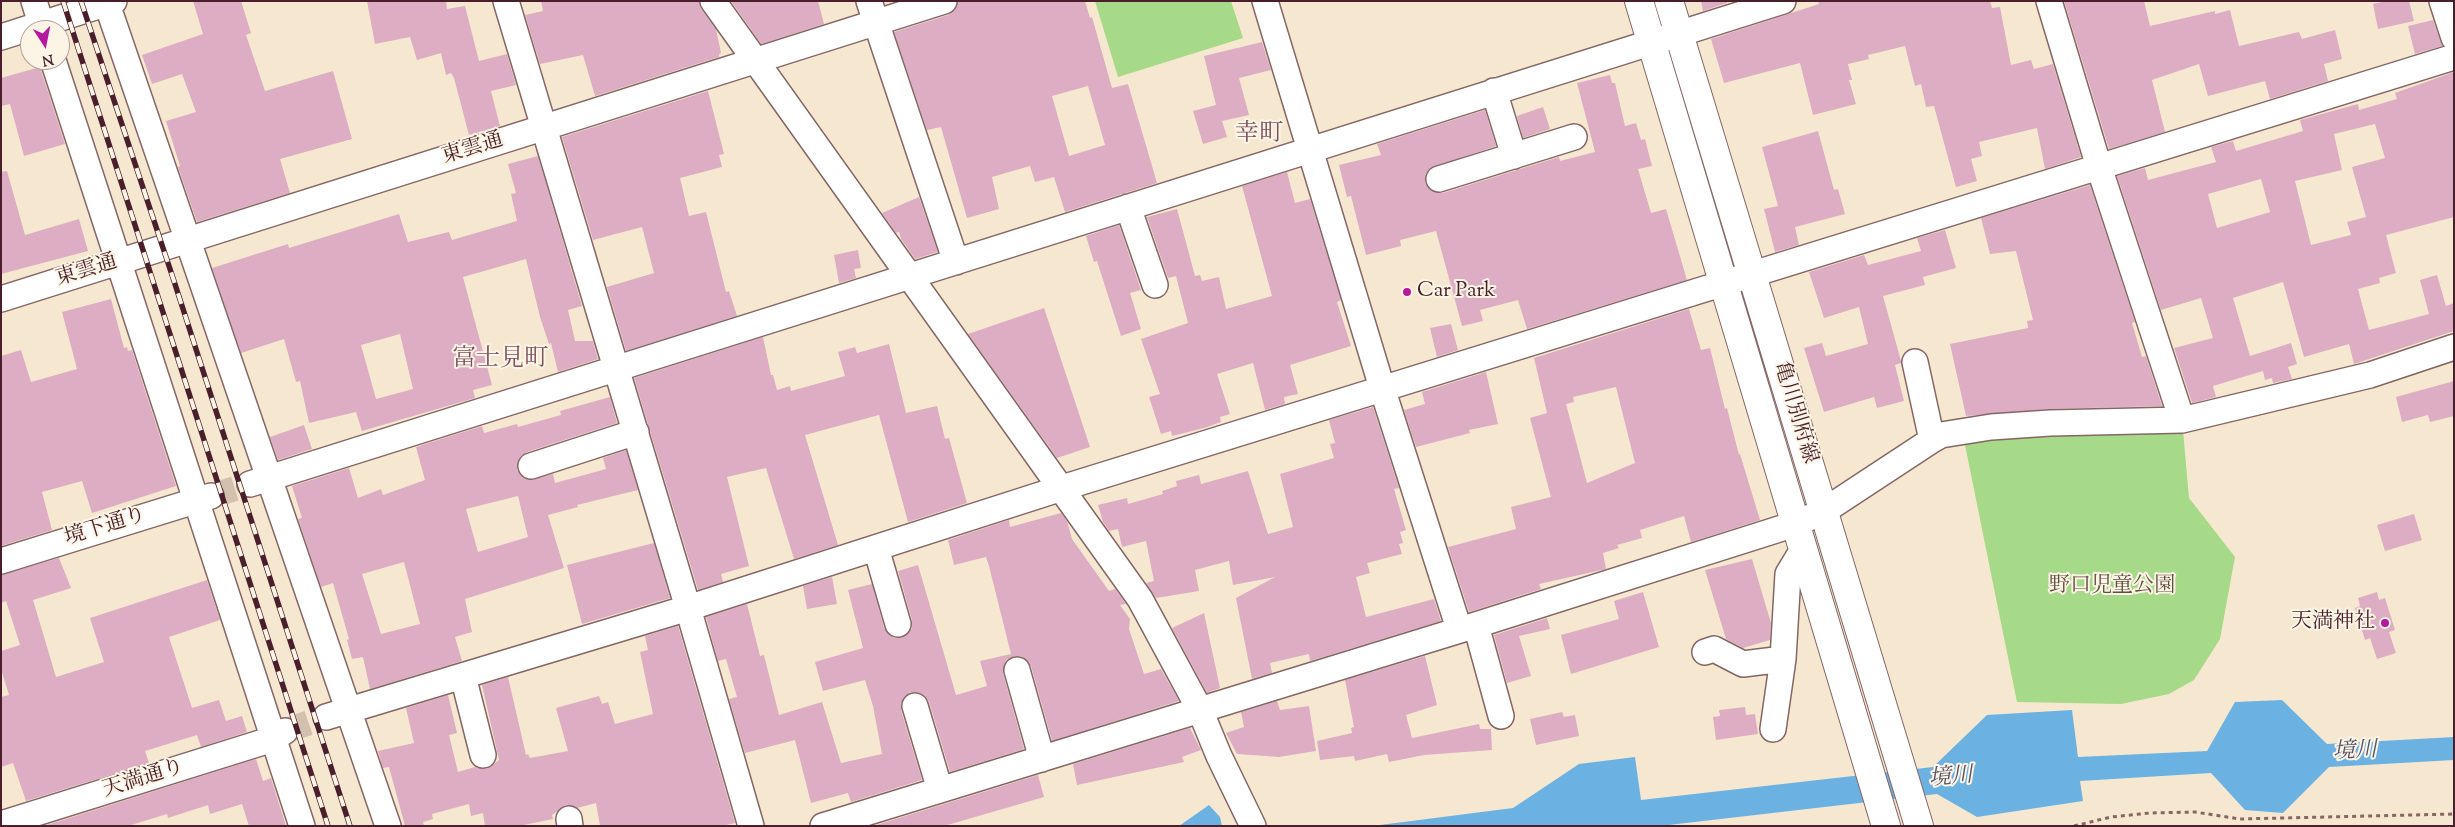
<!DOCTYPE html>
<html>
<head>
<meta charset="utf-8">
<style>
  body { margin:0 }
  #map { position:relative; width:2455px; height:827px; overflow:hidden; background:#f6e8d0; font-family:"Sorts Mill Goudy",serif }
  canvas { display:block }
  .frame { position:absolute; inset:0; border:2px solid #4a1f2b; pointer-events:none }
  .north { position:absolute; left:20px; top:20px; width:50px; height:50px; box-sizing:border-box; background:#fcf5e5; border:1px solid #b59f9b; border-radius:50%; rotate:169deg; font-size:14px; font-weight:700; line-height:20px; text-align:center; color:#4a1f2b }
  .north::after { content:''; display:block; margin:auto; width:18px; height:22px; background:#b5179e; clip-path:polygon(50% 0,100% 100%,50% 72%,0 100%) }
</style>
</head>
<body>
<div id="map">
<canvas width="2455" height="827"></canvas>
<div class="frame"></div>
<div class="north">N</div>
</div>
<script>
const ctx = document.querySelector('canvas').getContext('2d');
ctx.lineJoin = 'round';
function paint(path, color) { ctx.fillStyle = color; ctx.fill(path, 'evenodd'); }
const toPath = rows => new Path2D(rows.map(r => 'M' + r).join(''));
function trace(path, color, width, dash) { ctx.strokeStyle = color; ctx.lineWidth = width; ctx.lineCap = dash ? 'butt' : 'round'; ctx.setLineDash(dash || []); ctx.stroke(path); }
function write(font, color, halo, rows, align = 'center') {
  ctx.font = font + ' "Sorts Mill Goudy","Noto Serif JP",serif'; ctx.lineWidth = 4; ctx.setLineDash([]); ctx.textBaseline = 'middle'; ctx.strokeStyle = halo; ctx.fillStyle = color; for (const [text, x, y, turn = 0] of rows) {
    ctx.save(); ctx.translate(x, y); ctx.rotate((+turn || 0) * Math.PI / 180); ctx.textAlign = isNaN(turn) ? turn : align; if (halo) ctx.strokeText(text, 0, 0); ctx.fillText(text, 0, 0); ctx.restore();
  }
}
paint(toPath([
  [1095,1,1231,1,1243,38,1118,77],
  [2183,430,2189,498,2235,557,2220,639,2194,680,2169,694,2121,704,2017,702,1964,440]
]), '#a6d988');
paint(toPath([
  [2282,700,2327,744,2454,737,2454,760,2329,767,2283,813,2245,810,2211,773,2080,781,2083,801,1977,817,1937,794,1660,826,1372,826,1513,808,1579,764,1635,757,1641,800,1933,767,1987,715,2072,710,2078,757,2207,751,2235,702],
  [1209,805,1220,817,1222,826,1179,826]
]), '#6bb1e2');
paint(toPath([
  [193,1,241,1,251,33,246,35,265,91,333,71,352,139,280,159,290,193,197,222,178,167,180,166,166,121,196,112,182,74,152,84,142,55,203,34],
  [367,1,446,1,447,9,465,6,479,61,507,54,516,85,491,91,500,126,469,135,454,78,451,73,446,75,441,53,417,60,410,37,375,44],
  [541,1,699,1,701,9,716,29,721,53,719,54,719,57,595,96,583,55,540,64,525,15,543,11],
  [731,1,818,1,824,24,761,44],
  [958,1,1085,1,1090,18,1092,17,1112,88,1128,84,1157,183,1065,212,1054,177,1035,182,1030,166,992,177,999,209,967,218,941,127,927,130,894,32,948,15,955,10],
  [1088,86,1105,145,1069,156,1052,96],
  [1701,1,1727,1,1727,3,1703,11],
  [1818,1,1990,1,1992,8,2000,7,2011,65,2031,60,2034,69,2053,64,2081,157,2045,169,2037,128,1979,142,1982,156,1971,159,1977,181,1956,187,1934,106,1926,107,1921,84,1915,86,1905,46,1868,55,1869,59,1848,64,1852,80,1849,80,1856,104,1813,115,1800,63,1724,83,1711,39,1819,4],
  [2064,1,2144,1,2150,26,2215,11,2215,14,2230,10,2239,46,2299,32,2302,39,2335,30,2342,59,2324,64,2328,81,2270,99,2265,81,2208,96,2199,64,2152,80,2165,132,2109,149],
  [2386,1,2409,1,2414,21,2378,29,2373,4],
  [2433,20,2442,46,2415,54,2408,26],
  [1262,42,1271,70,1239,78,1249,115,1222,121,1227,137,1203,144,1193,111,1216,105,1204,56],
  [40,67,65,144,24,156,10,104,1,106,1,78],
  [2454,72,2454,217,2386,235,2396,273,2379,278,2380,283,2358,289,2369,330,2429,314,2420,280,2437,275,2446,306,2454,303,2454,331,2354,364,2349,344,2304,357,2283,282,2233,298,2250,356,2291,343,2297,364,2288,367,2292,379,2273,383,2272,378,2265,380,2263,371,2213,386,2216,397,2192,403,2174,348,2213,338,2201,298,2161,310,2117,176,2145,168,2148,180,2216,162,2211,147,2233,141,2236,151,2303,131,2300,120,2358,104,2359,110,2397,99,2395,93],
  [2375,124,2385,158,2352,167,2366,217,2347,222,2351,235,2311,245,2295,181,2342,170,2334,134],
  [2261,179,2270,212,2217,228,2208,194],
  [1610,75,1612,83,1615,83,1625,126,1636,123,1641,140,1645,139,1652,166,1638,169,1651,213,1666,209,1687,280,1527,329,1518,300,1480,310,1483,321,1462,326,1436,231,1400,240,1401,246,1366,255,1351,196,1347,197,1339,165,1381,155,1377,144,1485,110,1496,146,1429,169,1425,175,1425,183,1430,190,1436,193,1443,193,1559,157,1560,161,1595,152,1577,83],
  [708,91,724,154,719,155,722,167,680,178,689,216,706,212,726,292,729,291,737,316,626,351,607,287,654,273,642,227,593,240,562,137],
  [1543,107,1550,129,1523,138,1517,116],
  [1818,131,1834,190,1838,189,1845,214,1795,227,1799,245,1775,252,1764,209,1778,206,1762,147],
  [538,156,582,306,568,310,575,341,593,341,598,359,558,372,551,343,549,344,540,317,526,259,463,277,492,385,473,390,475,398,362,431,356,412,309,423,300,381,296,382,284,339,241,353,212,268,288,244,289,248,399,214,408,242,449,232,452,240,517,221,511,194,516,193,508,164],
  [400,334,413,389,376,399,361,345],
  [7,171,25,235,79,219,88,251,1,274,1,172],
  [1287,172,1295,203,1310,199,1341,300,1337,302,1351,346,1290,365,1298,394,1284,397,1285,404,1265,410,1253,363,1217,374,1230,414,1220,417,1221,422,1204,428,1172,436,1171,431,1161,434,1149,397,1160,394,1141,339,1188,323,1176,276,1168,278,1147,217,1177,209,1195,276,1200,275,1202,281,1219,277,1226,309,1272,296,1242,186],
  [2090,185,2135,322,2132,323,2142,357,2146,356,2162,406,2049,409,1966,416,1950,344,2028,328,2027,321,2033,320,2016,251,1990,254,1981,218],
  [919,197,938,252,915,259,901,239,899,232,896,233,882,213],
  [1119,225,1141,290,1130,293,1141,329,1121,336,1097,261,1094,262,1086,236],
  [1945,230,1956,268,1923,277,1925,285,1883,296,1901,361,1901,363,1895,365,1904,401,1877,408,1874,397,1824,412,1804,348,1822,343,1826,356,1868,344,1859,307,1824,318,1809,272,1864,255,1868,265,1921,251,1917,238],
  [858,250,861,268,854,269,856,278,839,283,834,255],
  [111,299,124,348,127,347,128,351,132,350,176,486,92,513,82,481,42,492,52,530,1,546,1,356,21,350,31,382,77,369,62,312],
  [1044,308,1090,447,1057,458,968,334],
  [1689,309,1701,350,1710,348,1725,409,1727,408,1739,455,1740,454,1760,520,1691,542,1684,516,1640,530,1642,538,1617,545,1619,548,1603,553,1606,569,1539,584,1541,589,1469,612,1448,547,1516,529,1511,507,1551,497,1530,418,1547,413,1534,358],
  [1616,387,1635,463,1587,483,1566,404,1574,402,1573,397],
  [1451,324,1458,350,1437,357,1430,328],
  [763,337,771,375,773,375,777,390,790,386,791,391,845,376,838,352,855,347,857,353,889,344,906,413,937,406,945,439,949,438,967,503,908,522,879,415,805,435,838,545,794,559,766,468,727,477,749,566,721,574,723,582,698,590,634,378],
  [1486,372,1498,424,1469,430,1470,433,1416,447,1404,410,1425,404,1422,392],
  [2454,381,2454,416,2430,422,2428,415,2402,422,2396,397],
  [610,397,617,423,527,452,520,457,517,470,521,476,528,480,553,474,555,483,606,469,603,458,626,450,638,490,577,505,578,507,548,515,564,568,465,599,472,632,455,637,462,661,370,689,363,657,352,659,347,640,349,639,333,583,321,587,298,519,302,518,292,486,349,468,358,498,381,489,383,495,425,480,416,447,482,426,484,433,517,424,518,427,561,415,560,411],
  [518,496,528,537,478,552,466,509],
  [404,562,420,624,381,634,362,574],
  [1373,407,1399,488,1394,489,1406,530,1400,532,1403,543,1399,544,1402,554,1367,563,1370,573,1356,577,1366,617,1434,599,1441,621,1310,661,1309,654,1270,663,1272,673,1252,679,1236,598,1275,577,1233,585,1229,561,1195,570,1199,591,1156,598,1146,583,1154,581,1146,541,1122,547,1118,529,1109,531,1103,522,1098,505,1127,498,1128,504,1163,494,1162,491,1177,486,1176,481,1199,475,1201,484,1248,471,1268,534,1293,527,1280,474,1334,458,1330,444,1335,443,1329,420],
  [304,425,312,449,278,460,270,437],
  [1061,513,1067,521,1072,539,1109,591,1115,589,1126,604,1120,605,1130,619,1129,629,1144,674,1161,669,1179,701,1052,741,1031,666,1021,656,1014,656,1006,660,1003,673,1024,749,950,772,929,702,924,695,918,692,910,692,904,697,901,710,922,780,851,802,848,793,811,803,795,740,745,753,729,699,737,697,726,659,718,661,706,617,747,604,760,656,764,655,779,715,822,702,841,763,882,754,873,706,865,680,823,691,815,662,863,648,848,590,872,584,884,628,894,638,902,638,912,628,912,620,898,571,918,565,956,695,987,686,980,661,1011,654,989,566,986,557,954,565,948,540,1009,520,1010,527],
  [2414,514,2422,540,2385,551,2377,525],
  [654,543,670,598,582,624,567,565],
  [59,558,71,588,33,600,56,677,104,662,90,618,207,580,220,620,169,637,192,708,219,700,226,721,242,716,247,732,201,747,197,735,145,751,149,763,26,801,13,763,1,767,1,697,9,695,1,669,1,651,20,645,6,601,1,603,1,575],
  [1752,559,1771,623,1770,640,1743,648,1726,639,1705,570],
  [832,577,837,604,807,609,803,586],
  [1643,592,1659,647,1571,674,1561,635,1619,619,1614,601],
  [2377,592,2379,600,2385,598,2395,630,2389,632,2396,653,2377,659,2370,638,2365,640,2355,608,2360,606,2358,598],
  [1204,613,1220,688,1207,693,1172,628],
  [1547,618,1550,629,1519,636,1531,676,1507,683,1494,635],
  [678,626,735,823,722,826,600,826,596,803,577,808,566,805,552,815,553,819,519,826,485,826,483,813,471,816,469,804,432,814,433,819,423,822,424,826,405,826,389,767,383,768,378,751,414,743,406,708,448,695,457,733,449,735,458,772,475,767,487,769,499,760,482,685,508,677,526,755,528,754,530,758,568,751,556,708,599,696,602,704,608,702,615,724,653,714,640,652,648,650,645,636],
  [1425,656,1437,705,1406,715,1412,738,1479,724,1480,729,1491,729,1492,750,1424,755,1389,762,1387,754,1355,761,1354,756,1320,760,1317,741,1352,733,1351,728,1354,727,1345,680],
  [1277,701,1280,710,1309,706,1316,751,1279,757,1237,754,1226,733,1244,727,1241,712],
  [1745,707,1746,715,1755,714,1758,734,1716,740,1713,717,1720,716,1719,710],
  [1562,712,1564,717,1575,715,1579,736,1536,745,1530,719],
  [1190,728,1201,750,1182,757,1184,762,1077,785,1073,764],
  [256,759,263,781,271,778,286,826,249,826,242,804,210,814,208,805,168,818,167,814,128,826,44,826],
  [1038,775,1044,797,944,826,873,826]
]), '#ddadc4');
trace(toPath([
  [211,496,250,484],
  [285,731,326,717]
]), '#d4c0af', 25, [25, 12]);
const minor = toPath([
  [34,1,43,30],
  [106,1,388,826],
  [506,1,688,608,751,826],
  [713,1,1140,599,1200,710,1219,756,1253,826],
  [869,1,956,262],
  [1265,1,1383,391,1459,629],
  [2049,1,2099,167,2182,420],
  [2442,1,2454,38],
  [1,37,114,1],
  [53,60,302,826],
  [1494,91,1514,156],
  [1439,179,1574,137],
  [1128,207,1155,285],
  [1,299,944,1],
  [1915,362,1932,440],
  [531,466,636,432],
  [250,484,1783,1],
  [876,548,898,624],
  [1,561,211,496],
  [1476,625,1501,716],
  [1705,652,1714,649,1743,664,1783,659],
  [1017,670,1042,759],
  [463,676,483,755],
  [915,706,940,790],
  [326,717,688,608,1062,488,2454,57],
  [1773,729,1783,659,1788,574,1802,551],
  [569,819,570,826],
  [1,824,273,739,285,731],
  [823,826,1476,625,1795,524,1824,511,1932,440,1941,435,1991,427,2050,423,2182,420,2370,375,2454,347]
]);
const major = toPath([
  [1639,1,1886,826],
  [1669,1,1919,826]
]);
trace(minor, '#866565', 28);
trace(major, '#866565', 30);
trace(toPath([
  [2074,826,2111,817,2150,813,2195,812,2240,819,2454,814]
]), '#866565', 3, [4, 4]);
trace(minor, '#fff', 25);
trace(major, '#fff', 28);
const rail = toPath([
  [63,1,328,826],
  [81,1,174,281,350,826]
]);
trace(rail, '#4a1f2b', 5.5);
trace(rail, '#fcf5e5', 4, [11]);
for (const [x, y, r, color] of [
  [1407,292,5,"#b5179e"],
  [2385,623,5,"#b5179e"]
]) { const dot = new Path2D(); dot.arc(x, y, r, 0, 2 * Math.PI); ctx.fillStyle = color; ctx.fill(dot); trace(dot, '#fcf5e5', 2); }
write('21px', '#4a1f2b', '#fcf5e5', [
  ["東雲通",473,150,-17],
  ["東雲通",87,272,-17],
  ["亀川別府線",1794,413,73],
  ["境下通り",106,528,-17],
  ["天満通り",144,780,-17]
]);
write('21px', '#4a1f2b', '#fcf5e5', [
  ["Car Park",1417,292],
  ["天満神社",2375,623,"right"]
], 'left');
write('21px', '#614e42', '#fcf5e5', [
  ["野口児童公園",2112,587]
]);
write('italic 22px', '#56526b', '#fcf5e5', [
  ["境川",2355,753,-3],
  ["境川",1951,779,-5]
]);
write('24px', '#7d5161', '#fcf5e5', [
  ["幸町",1259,136],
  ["富士見町",500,361]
]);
</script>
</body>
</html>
